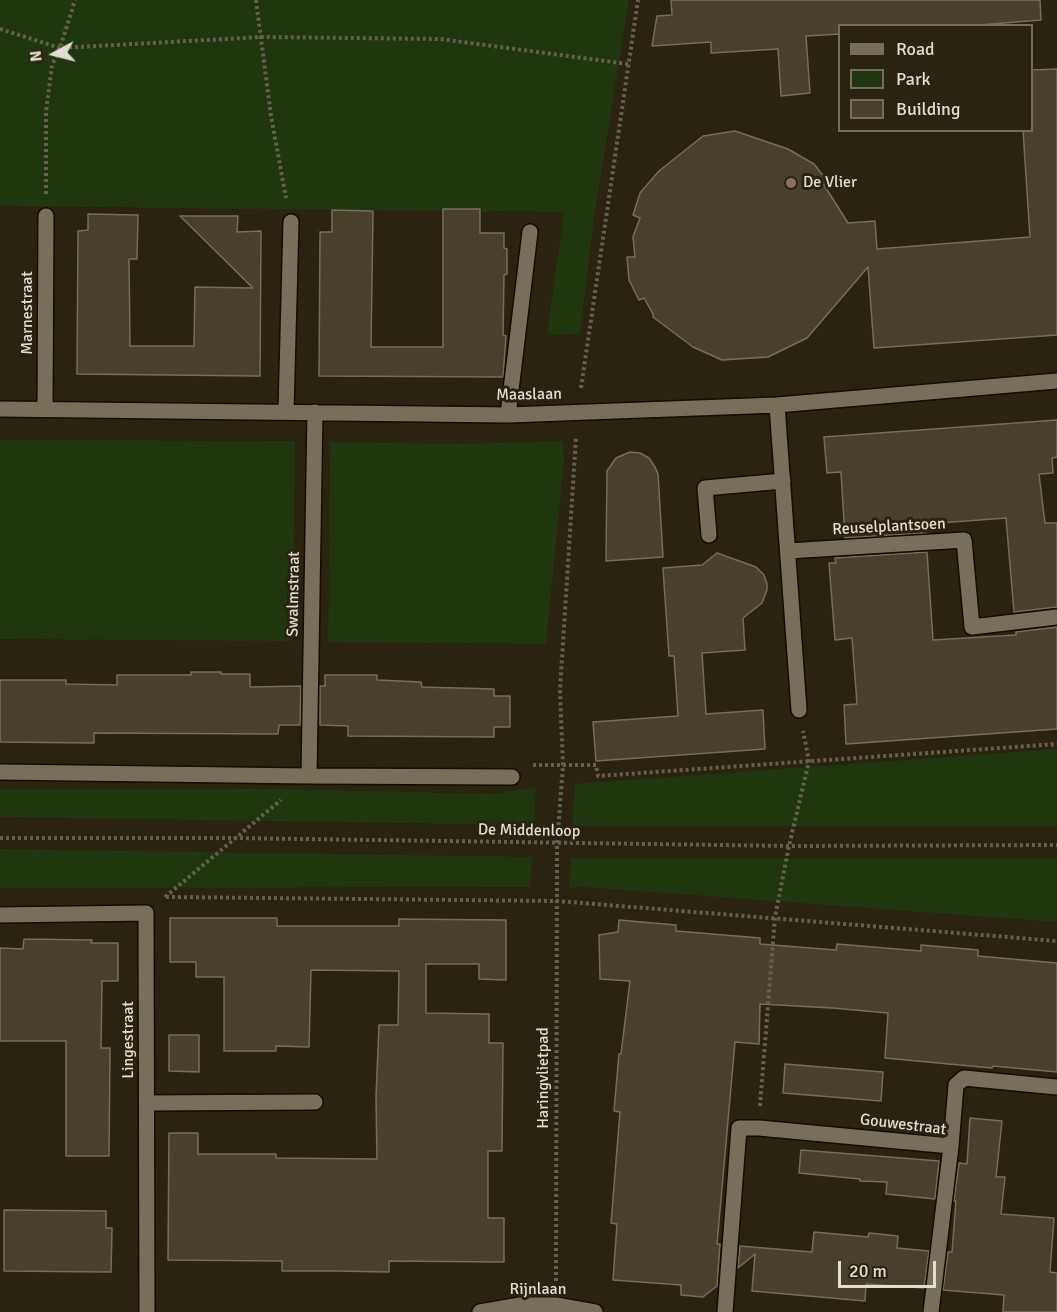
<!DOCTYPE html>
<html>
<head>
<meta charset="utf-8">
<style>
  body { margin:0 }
  #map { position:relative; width:1057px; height:1312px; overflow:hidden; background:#2b2311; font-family:Signika,sans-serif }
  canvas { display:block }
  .legend { position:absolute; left:838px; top:24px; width:195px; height:108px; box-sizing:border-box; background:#2b2311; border:2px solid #746d5e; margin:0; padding:8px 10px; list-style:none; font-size:18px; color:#e2ddd2 }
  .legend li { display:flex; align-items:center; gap:12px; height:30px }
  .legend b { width:30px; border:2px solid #746d5e }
  .north { position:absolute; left:24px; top:24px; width:60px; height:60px; -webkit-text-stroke:4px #2b2311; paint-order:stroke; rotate:263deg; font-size:16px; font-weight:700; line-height:24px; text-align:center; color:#e2ddd2 }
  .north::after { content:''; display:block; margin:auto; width:21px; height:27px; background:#e2ddd2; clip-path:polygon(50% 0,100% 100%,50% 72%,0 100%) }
  .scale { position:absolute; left:838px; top:1261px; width:98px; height:27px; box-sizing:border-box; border:3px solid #e2ddd2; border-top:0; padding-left:8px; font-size:18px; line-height:21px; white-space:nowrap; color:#e2ddd2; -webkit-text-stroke:4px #2b2311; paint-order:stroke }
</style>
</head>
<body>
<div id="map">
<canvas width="1057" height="1312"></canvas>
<ul class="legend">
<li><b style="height:8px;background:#786f5b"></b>Road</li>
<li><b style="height:16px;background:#1f360f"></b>Park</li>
<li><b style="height:16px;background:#483f2d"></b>Building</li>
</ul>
<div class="north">N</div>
<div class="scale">20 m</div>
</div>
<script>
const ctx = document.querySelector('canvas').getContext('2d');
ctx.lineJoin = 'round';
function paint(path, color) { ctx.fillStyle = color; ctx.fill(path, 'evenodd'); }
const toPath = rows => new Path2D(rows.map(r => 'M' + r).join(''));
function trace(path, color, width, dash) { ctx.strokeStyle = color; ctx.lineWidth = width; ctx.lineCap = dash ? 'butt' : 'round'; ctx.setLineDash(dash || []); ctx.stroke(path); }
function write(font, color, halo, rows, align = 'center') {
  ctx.font = font + ' Signika,sans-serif'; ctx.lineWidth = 6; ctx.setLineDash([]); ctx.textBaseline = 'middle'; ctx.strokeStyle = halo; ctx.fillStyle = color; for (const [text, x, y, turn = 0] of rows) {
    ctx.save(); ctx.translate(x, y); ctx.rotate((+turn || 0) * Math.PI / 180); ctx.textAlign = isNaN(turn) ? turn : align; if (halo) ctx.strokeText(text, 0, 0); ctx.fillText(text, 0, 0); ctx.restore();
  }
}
paint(toPath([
  [0,0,629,0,594,217,580,334,547,335,564,212,0,206],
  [0,440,295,441,293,641,0,639],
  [563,441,564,460,546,644,328,642,330,442,460,444],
  [1057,749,1057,826,572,826,575,784],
  [536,788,534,825,0,817,0,789,279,789,491,794],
  [0,849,532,857,530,887,0,888],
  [571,858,1057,858,1057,922,584,887,569,888]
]), '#1f360f');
const building = toPath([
  [671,0,1040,0,1041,20,967,26,840,26,840,34,806,36,810,93,781,96,778,49,711,53,711,42,652,46,657,16,672,15,671,0],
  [1057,69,1057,335,874,348,868,267,807,338,768,357,722,360,693,347,653,317,653,314,644,298,639,300,629,280,627,257,635,257,633,237,640,218,633,215,640,193,659,171,703,136,735,131,788,149,814,164,828,182,824,185,848,223,875,221,877,249,1030,237,1023,130,1032,130,1032,70,1057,69],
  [443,209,480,209,480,233,504,233,504,248,507,249,507,274,504,275,503,335,506,336,503,377,319,376,320,232,332,232,332,210,373,211,371,347,443,347,443,209],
  [88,214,138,215,137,259,129,259,130,346,194,346,195,287,253,288,180,216,238,216,237,232,261,231,260,376,77,374,78,231,88,230,88,214],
  [1057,420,1057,457,1052,458,1053,473,1039,474,1045,523,1057,523,1057,607,1014,612,1006,518,926,524,926,533,845,538,841,472,827,473,824,437,1057,420],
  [630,452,640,453,649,458,655,467,658,474,663,557,606,561,607,471,616,458,630,452],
  [927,552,933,640,1016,635,1016,632,1057,627,1057,729,846,744,844,705,857,704,852,638,835,640,829,563,836,563,835,558,927,552],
  [717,553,756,567,764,575,767,584,767,590,762,603,743,618,745,650,702,653,706,714,763,710,765,749,596,761,593,722,678,716,674,656,669,656,663,568,702,565,717,553],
  [191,672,221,672,221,674,250,674,250,687,301,686,300,725,279,725,278,734,94,733,94,743,0,742,0,680,66,680,66,684,117,685,117,675,191,675,191,672],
  [325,675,377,675,377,680,421,682,422,687,494,689,494,696,510,696,510,727,494,727,494,737,348,736,348,726,320,725,320,686,325,686,325,675],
  [170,918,277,918,277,926,399,926,399,919,506,920,506,980,479,979,479,964,426,964,426,1013,489,1014,489,1043,503,1043,502,1151,488,1151,488,1218,504,1218,504,1262,389,1261,389,1272,336,1271,282,1271,282,1261,168,1260,169,1133,198,1133,198,1154,276,1154,276,1158,377,1159,376,1098,379,1025,398,1025,399,971,311,970,309,1047,276,1046,276,1051,224,1051,224,977,196,977,196,962,170,962,170,918],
  [619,920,676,925,676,931,760,938,760,944,836,950,837,944,921,951,921,945,978,950,978,956,1057,963,1057,1072,993,1066,992,1068,885,1058,888,1013,832,1008,760,1004,759,1044,735,1042,717,1244,720,1244,717,1286,703,1297,681,1295,681,1285,613,1280,617,1224,611,1223,620,1112,614,1111,619,1054,621,1054,630,981,600,979,599,935,618,932,619,920],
  [24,939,92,940,91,943,118,943,118,981,102,981,101,1048,110,1048,109,1156,66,1156,66,1041,0,1041,0,948,23,949,24,939],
  [169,1035,199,1035,199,1072,169,1071,169,1035],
  [785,1064,883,1072,881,1101,783,1093,785,1064],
  [970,1118,1002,1121,996,1177,1005,1177,1001,1214,1054,1218,1050,1272,1057,1273,1057,1312,1003,1312,1004,1295,943,1290,948,1252,952,1252,956,1201,954,1201,959,1163,967,1164,970,1118],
  [801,1150,939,1161,935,1199,886,1194,887,1182,860,1181,860,1179,799,1173,801,1150],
  [4,1210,106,1211,106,1228,112,1228,111,1272,4,1271,4,1210],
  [814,1232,868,1237,869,1233,898,1236,897,1248,929,1251,924,1288,866,1284,865,1301,752,1291,755,1254,738,1268,740,1246,812,1252,814,1232]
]);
paint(building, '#483f2d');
trace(building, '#766d59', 1.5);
const minor = toPath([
  [777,405,799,710],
  [0,409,508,415,777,405,1057,381],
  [45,409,46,216],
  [286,411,291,222],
  [508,415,530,232],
  [709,535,705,488,783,481],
  [788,551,964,540,972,627,1057,617],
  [0,772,309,776,315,412],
  [309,776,512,777],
  [0,915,146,913,147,1312],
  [147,1103,315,1102],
  [951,1146,956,1085,964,1078,1057,1087],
  [480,1312,520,1305,556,1305,595,1312],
  [725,1312,739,1128,759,1128,951,1146,931,1312]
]);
trace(minor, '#130c00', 18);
trace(toPath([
  [256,0,271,116,286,198],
  [0,29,60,48,261,37,440,39,628,64],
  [46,194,46,112,52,65,60,48,75,0],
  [581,388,638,0],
  [533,765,596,765,598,776,1057,744],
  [0,838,235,838,789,846,1057,845],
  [165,897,281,800],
  [166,897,557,901,1057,941],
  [760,1106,775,917,789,846,809,761,803,731],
  [556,1281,557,844,563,766,560,690,576,437]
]), '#665f4f', 4, [3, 3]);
trace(minor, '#786f5b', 15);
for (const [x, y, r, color] of [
  [791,183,6,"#8d6e63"]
]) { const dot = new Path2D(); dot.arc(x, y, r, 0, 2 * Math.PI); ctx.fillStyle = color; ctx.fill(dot); trace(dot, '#2b2311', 2); }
write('16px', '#e2ddd2', '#2b2311', [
  ["De Vlier",803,183]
], 'left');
write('16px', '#e2ddd2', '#2b2311', [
  ["Marnestraat",28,313,-90],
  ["Maaslaan",529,395,-1],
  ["Reuselplantsoen",889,527,-3],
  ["Swalmstraat",294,594,-89],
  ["De Middenloop",529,831,1],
  ["Lingestraat",129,1040,-90],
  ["Haringvlietpad",544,1078,-90],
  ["Gouwestraat",903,1125,7],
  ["Rijnlaan",538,1290]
]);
</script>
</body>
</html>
